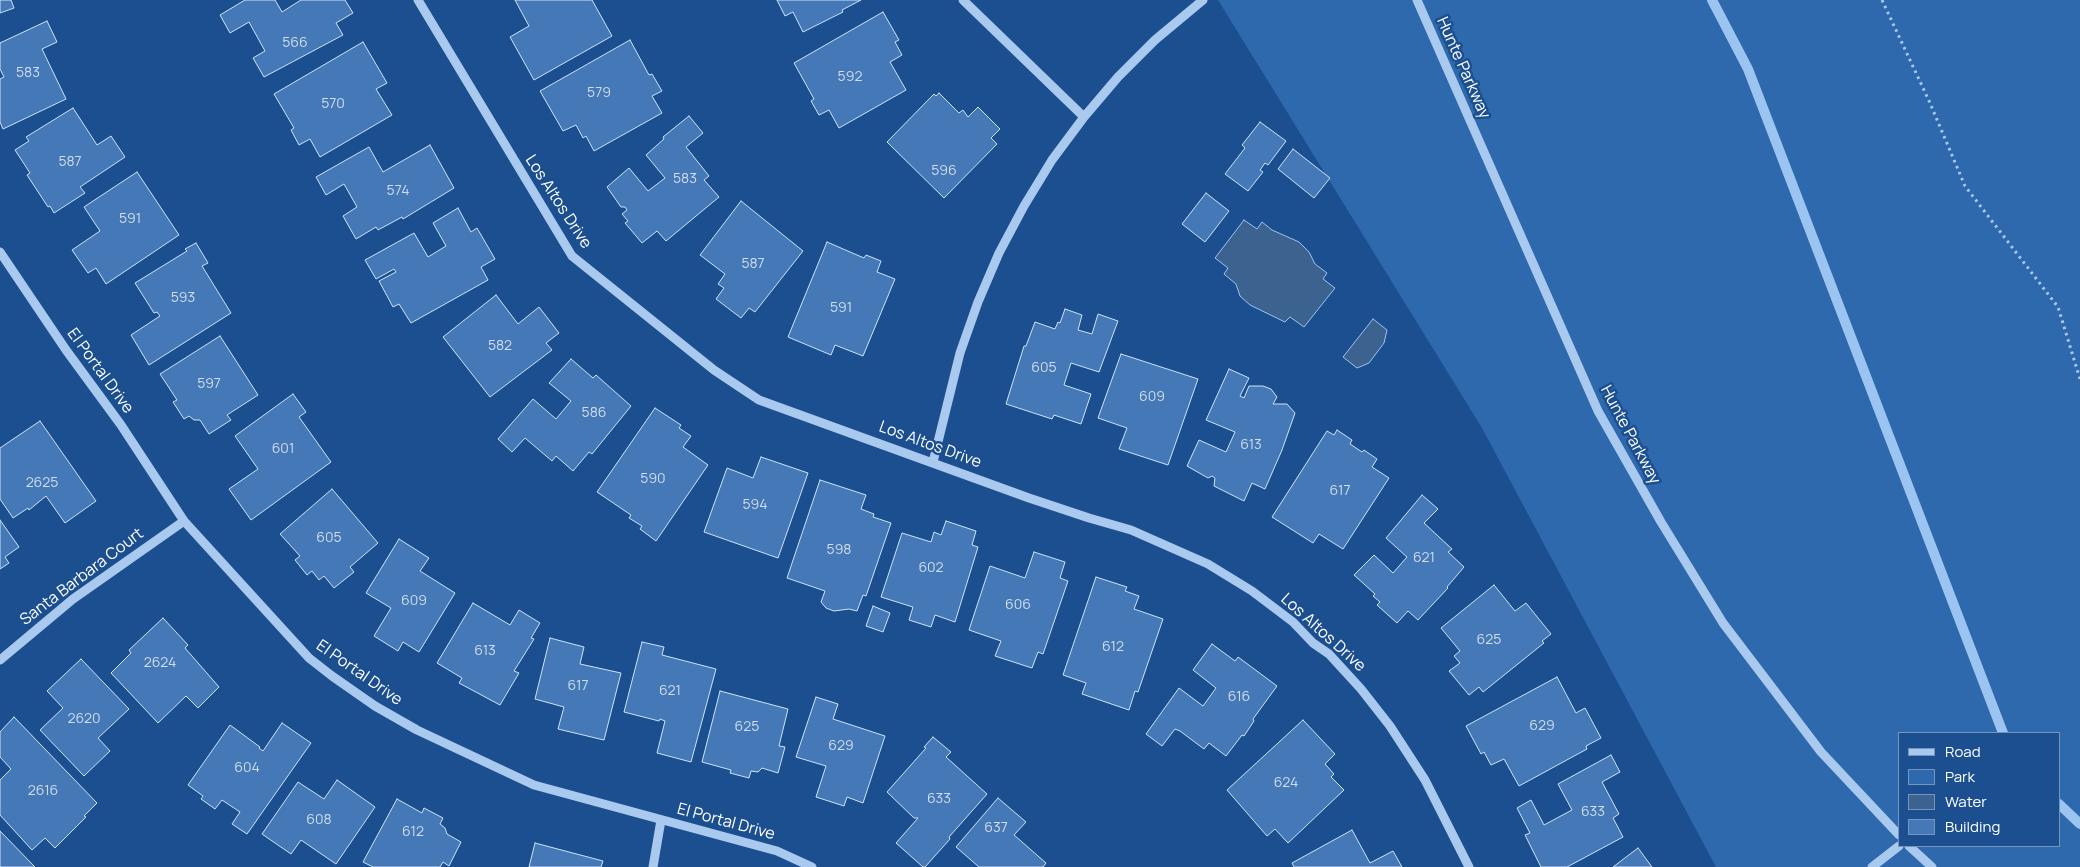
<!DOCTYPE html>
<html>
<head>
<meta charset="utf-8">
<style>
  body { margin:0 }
  #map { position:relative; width:2080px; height:867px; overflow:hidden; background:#1b4f8f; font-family:Manrope,sans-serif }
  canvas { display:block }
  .legend { position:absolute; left:1898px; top:732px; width:162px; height:115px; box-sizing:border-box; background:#1b4f8f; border:1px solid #7695bc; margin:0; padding:6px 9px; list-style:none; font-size:15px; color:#fff }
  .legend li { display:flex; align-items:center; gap:10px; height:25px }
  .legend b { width:25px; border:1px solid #7695bc }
</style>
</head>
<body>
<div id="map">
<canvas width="2080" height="867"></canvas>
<ul class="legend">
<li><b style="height:6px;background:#a9c9ee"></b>Road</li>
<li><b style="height:14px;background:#2e69ad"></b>Park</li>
<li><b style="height:14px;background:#3c6290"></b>Water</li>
<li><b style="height:14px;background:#4478b7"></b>Building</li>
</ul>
</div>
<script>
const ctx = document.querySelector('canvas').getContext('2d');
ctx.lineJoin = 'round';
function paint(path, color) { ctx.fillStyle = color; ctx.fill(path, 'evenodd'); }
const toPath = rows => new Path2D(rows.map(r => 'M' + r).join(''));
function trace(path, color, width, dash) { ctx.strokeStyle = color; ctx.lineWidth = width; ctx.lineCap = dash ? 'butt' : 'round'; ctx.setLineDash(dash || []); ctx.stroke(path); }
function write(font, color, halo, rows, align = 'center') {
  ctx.font = font + ' Manrope,sans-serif'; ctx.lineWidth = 5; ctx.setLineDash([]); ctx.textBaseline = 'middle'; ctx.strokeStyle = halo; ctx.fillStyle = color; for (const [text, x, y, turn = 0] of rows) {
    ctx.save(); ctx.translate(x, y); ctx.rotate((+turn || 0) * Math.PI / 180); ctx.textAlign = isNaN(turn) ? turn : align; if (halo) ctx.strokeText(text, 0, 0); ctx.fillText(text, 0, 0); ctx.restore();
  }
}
paint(toPath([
  [1218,0,2080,0,2080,867,1716,867,1482,428],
  [1899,733,2059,733,2059,846,1899,846]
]), '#2e69ad');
const water = toPath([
  [1244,220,1257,229,1262,222,1272,230,1299,242,1309,252,1315,264,1327,273,1323,279,1335,288,1304,327,1290,317,1285,322,1250,305,1240,296,1236,284,1224,274,1228,268,1215,258,1244,220],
  [1373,319,1387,330,1384,343,1369,363,1357,368,1343,357,1373,319]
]);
paint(water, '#3c6290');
trace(water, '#9cc4f0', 1);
trace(toPath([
  [1712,0,1748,69,2003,733],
  [2059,804,2080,824]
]), '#9cc4f0', 10);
const building = toPath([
  [0,0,11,0,14,8,0,13,0,0],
  [245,0,275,0,282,12,301,0,345,0,353,13,336,23,343,35,264,77,253,58,265,51,249,22,230,33,220,15,245,0],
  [515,0,592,0,612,36,534,80,510,37,529,26,515,0],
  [777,0,861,0,842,10,843,12,803,32,793,12,785,16,777,0],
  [883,12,899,40,895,42,902,55,890,62,906,90,839,128,829,110,819,115,811,101,814,99,794,63,883,12],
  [47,21,57,42,42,49,66,99,3,129,0,122,0,79,4,77,0,69,0,43,47,21],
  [630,40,649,75,652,74,662,91,652,96,662,113,594,151,586,136,583,138,576,125,563,131,540,91,630,40],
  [363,42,387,83,376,89,392,115,320,157,310,139,299,145,291,130,294,128,274,94,363,42],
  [939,93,959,113,963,110,968,117,978,107,1000,129,991,138,997,144,944,198,887,142,934,94,936,96,939,93],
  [73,108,97,145,111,136,125,157,80,187,85,193,54,213,50,206,48,207,27,175,30,173,15,150,29,141,26,137,73,108],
  [689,116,703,133,686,147,709,176,704,180,719,197,666,241,657,231,642,243,625,223,628,221,622,214,627,210,625,207,621,207,607,187,629,168,648,191,665,178,646,155,664,139,663,137,689,116],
  [1260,122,1286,141,1268,165,1265,163,1260,170,1263,172,1248,191,1225,174,1245,148,1242,145,1260,122],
  [430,145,454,188,403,219,402,217,378,230,376,227,356,239,343,216,357,207,344,184,326,195,316,177,369,147,383,172,430,145],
  [1293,149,1330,178,1314,198,1278,169,1293,149],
  [137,172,179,235,106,284,96,268,88,273,72,250,100,231,84,207,137,172],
  [1206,193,1229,211,1205,242,1182,224,1206,193],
  [741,201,803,251,755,312,749,308,741,318,716,299,724,288,718,284,725,274,700,255,741,201],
  [458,208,471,232,477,228,495,259,481,267,488,280,411,323,399,304,393,307,379,281,396,272,394,269,376,279,365,260,414,233,428,257,446,246,433,223,458,208],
  [827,242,864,258,866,255,881,261,877,272,895,279,863,356,835,345,831,355,788,337,827,242],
  [196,243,208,263,202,266,231,313,149,365,131,335,160,316,157,312,154,313,135,283,187,251,185,249,196,243],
  [496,295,518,324,539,307,559,333,546,343,552,350,490,397,443,337,496,295],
  [1065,309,1082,315,1078,330,1092,334,1098,314,1118,321,1099,372,1071,363,1064,385,1091,394,1081,424,1054,415,1052,419,1006,404,1024,346,1026,346,1035,322,1055,329,1058,322,1060,323,1065,309],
  [220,336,258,395,227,415,231,420,209,434,200,420,194,420,189,416,184,419,173,402,177,400,160,374,220,336],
  [1121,354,1198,379,1168,465,1119,449,1127,428,1098,418,1121,354],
  [571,359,593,378,596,375,631,406,592,454,589,452,573,471,556,456,552,461,525,438,512,452,498,439,533,399,556,419,571,401,549,383,571,359],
  [1229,369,1249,378,1240,396,1244,398,1249,386,1263,386,1271,389,1277,397,1273,404,1287,404,1295,413,1282,450,1265,489,1252,483,1244,501,1214,486,1215,478,1212,476,1208,478,1187,466,1199,440,1226,452,1235,432,1206,420,1229,369],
  [293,394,306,412,299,417,331,462,251,520,229,489,258,469,235,436,293,394],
  [655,408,681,425,679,428,691,436,683,447,708,465,656,541,640,529,642,526,629,518,631,515,597,492,655,408],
  [40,421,96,501,65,523,46,496,29,510,28,508,13,518,0,499,0,448,40,421],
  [1337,430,1352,440,1350,444,1362,452,1364,450,1377,459,1372,467,1389,478,1343,549,1319,534,1313,543,1272,517,1327,431,1334,435,1337,430],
  [761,457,808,473,778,558,704,532,727,468,753,478,761,457],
  [820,480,866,495,861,509,874,514,873,517,891,523,866,596,863,595,857,611,849,609,834,611,826,608,821,602,825,591,787,578,820,480],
  [332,489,378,543,350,567,354,572,334,588,324,576,319,580,312,571,307,575,295,560,300,556,280,534,332,489],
  [1422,495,1438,509,1424,523,1452,549,1448,552,1464,567,1447,587,1448,588,1418,620,1408,611,1397,623,1377,605,1380,602,1373,596,1375,594,1354,575,1374,555,1393,573,1407,557,1386,538,1422,495],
  [0,520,19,547,5,557,9,563,0,569,0,520],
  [946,521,976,531,972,545,978,547,955,622,935,615,931,627,909,620,913,607,881,597,902,533,931,542,934,532,941,535,946,521],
  [399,539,429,558,420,571,455,593,419,652,403,642,398,651,374,636,391,608,366,593,399,539],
  [1034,552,1065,562,1060,578,1068,581,1043,654,1038,652,1032,668,995,656,1001,641,969,630,990,566,1025,578,1034,552],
  [1096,577,1127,587,1125,591,1139,596,1134,609,1163,619,1138,692,1135,691,1129,710,1082,694,1086,683,1063,675,1096,577],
  [1494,585,1515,611,1526,603,1551,634,1542,641,1544,643,1483,692,1479,687,1469,695,1449,671,1460,663,1454,656,1460,651,1441,628,1494,585],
  [473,603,510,625,519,610,540,623,531,638,534,639,514,671,519,673,500,705,459,683,462,678,437,663,473,603],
  [873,606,890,613,883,632,866,626,873,606],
  [163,618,188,645,185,648,219,687,198,708,186,696,158,723,111,673,131,653,129,650,163,618],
  [550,638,584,647,580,664,621,673,604,740,558,729,564,707,535,699,550,638],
  [642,642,664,647,662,655,716,669,691,762,657,753,665,721,660,719,659,721,624,712,642,642],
  [1212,644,1235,661,1238,657,1277,686,1253,719,1254,721,1244,736,1242,735,1226,756,1209,743,1204,749,1180,731,1175,729,1162,746,1146,734,1179,688,1203,706,1216,688,1193,670,1212,644],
  [81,659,129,709,98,738,110,751,84,776,40,730,63,708,47,691,81,659],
  [1557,677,1576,713,1585,708,1601,738,1586,746,1587,749,1519,786,1504,759,1491,765,1484,752,1481,754,1466,726,1557,677],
  [720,691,788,709,779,746,785,747,778,773,762,768,758,772,751,771,749,778,730,773,731,770,702,762,720,691],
  [816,697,838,704,833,719,885,736,863,803,847,797,844,806,816,797,826,766,796,757,816,697],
  [14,717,97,803,84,816,86,817,55,848,45,838,32,850,0,815,0,780,11,769,0,757,0,732,14,717],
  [1303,720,1335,754,1325,764,1334,774,1331,777,1344,790,1288,843,1275,829,1267,836,1227,790,1303,720],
  [282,723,311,743,247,834,232,824,240,812,222,800,215,809,201,799,203,796,188,785,230,725,260,747,259,748,263,751,282,723],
  [933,737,951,752,946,757,987,794,949,837,950,839,925,867,923,867,896,843,918,818,914,818,887,792,926,748,924,747,933,737],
  [1611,755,1620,772,1602,782,1619,814,1613,818,1623,837,1567,867,1541,867,1525,835,1530,833,1517,808,1531,800,1544,825,1572,810,1558,784,1611,755],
  [337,780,375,807,336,864,301,840,291,854,262,834,298,782,324,799,337,780],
  [998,798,1026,822,1014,835,1046,863,1043,867,979,867,956,847,998,798],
  [397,799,422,813,424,808,443,818,440,824,445,828,447,834,461,842,449,866,443,862,440,867,373,867,363,862,397,799],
  [1352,830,1370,863,1393,851,1402,867,1294,867,1292,863,1352,830],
  [0,831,35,867,0,867,0,831],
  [535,843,603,861,601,867,529,867,535,843],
  [1638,848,1652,867,1613,867,1638,848]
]);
paint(building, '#4478b7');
trace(building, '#cfe3fa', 1);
trace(toPath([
  [1882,0,1930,103,1965,186,2058,307,2080,379]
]), '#a9c9ee', 3, [2.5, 4]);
trace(toPath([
  [418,0,572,256,714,370,759,400,1029,498,1089,518,1131,530,1208,564,1252,591,1293,622,1313,643,1329,654,1361,689,1390,726,1425,780,1469,867],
  [963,0,1084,117],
  [1417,0,1598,411,1661,522,1723,623,1821,752,1899,835],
  [0,252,66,350,121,425,184,521,309,658,332,676,375,706,417,730,534,785,777,851,812,867],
  [933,462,960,353,978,302,999,253,1024,206,1052,160,1084,117,1118,77,1155,40,1203,0],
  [0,660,73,599,184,521],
  [1909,846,1932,867],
  [653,867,661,820],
  [1872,867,1899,846]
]), '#a9c9ee', 9);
write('14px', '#d0dded', null, [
  ["566",295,43],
  ["583",28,73],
  ["592",850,77],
  ["579",599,93],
  ["570",333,104],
  ["587",70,162],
  ["596",944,171],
  ["583",685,179],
  ["574",398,191],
  ["591",130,219],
  ["587",753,264],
  ["593",183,298],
  ["591",841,308],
  ["582",500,346],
  ["605",1044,368],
  ["597",209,384],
  ["609",1152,397],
  ["586",594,413],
  ["613",1251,445],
  ["601",283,449],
  ["590",653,479],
  ["2625",42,483],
  ["617",1340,491],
  ["594",755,505],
  ["605",329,538],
  ["598",839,550],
  ["621",1424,558],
  ["602",931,568],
  ["609",414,601],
  ["606",1018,605],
  ["625",1489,640],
  ["612",1113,647],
  ["613",485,651],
  ["2624",160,663],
  ["617",578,686],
  ["621",670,691],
  ["616",1239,697],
  ["2620",84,719],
  ["629",1542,726],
  ["625",747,727],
  ["629",841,746],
  ["604",247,768],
  ["624",1286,783],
  ["2616",43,791],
  ["633",939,799],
  ["633",1593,812],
  ["608",319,820],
  ["637",996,828],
  ["612",413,832]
]);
write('16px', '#fff', '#1b4f8f', [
  ["Hunte Parkway",1463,68,66],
  ["Los Altos Drive",558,202,57],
  ["El Portal Drive",100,371,54],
  ["Hunte Parkway",1630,435,62],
  ["Los Altos Drive",930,445,20],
  ["Santa Barbara Court",82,577,-37],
  ["Los Altos Drive",1323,633,42],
  ["El Portal Drive",359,673,35],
  ["El Portal Drive",726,822,15]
]);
</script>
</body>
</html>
